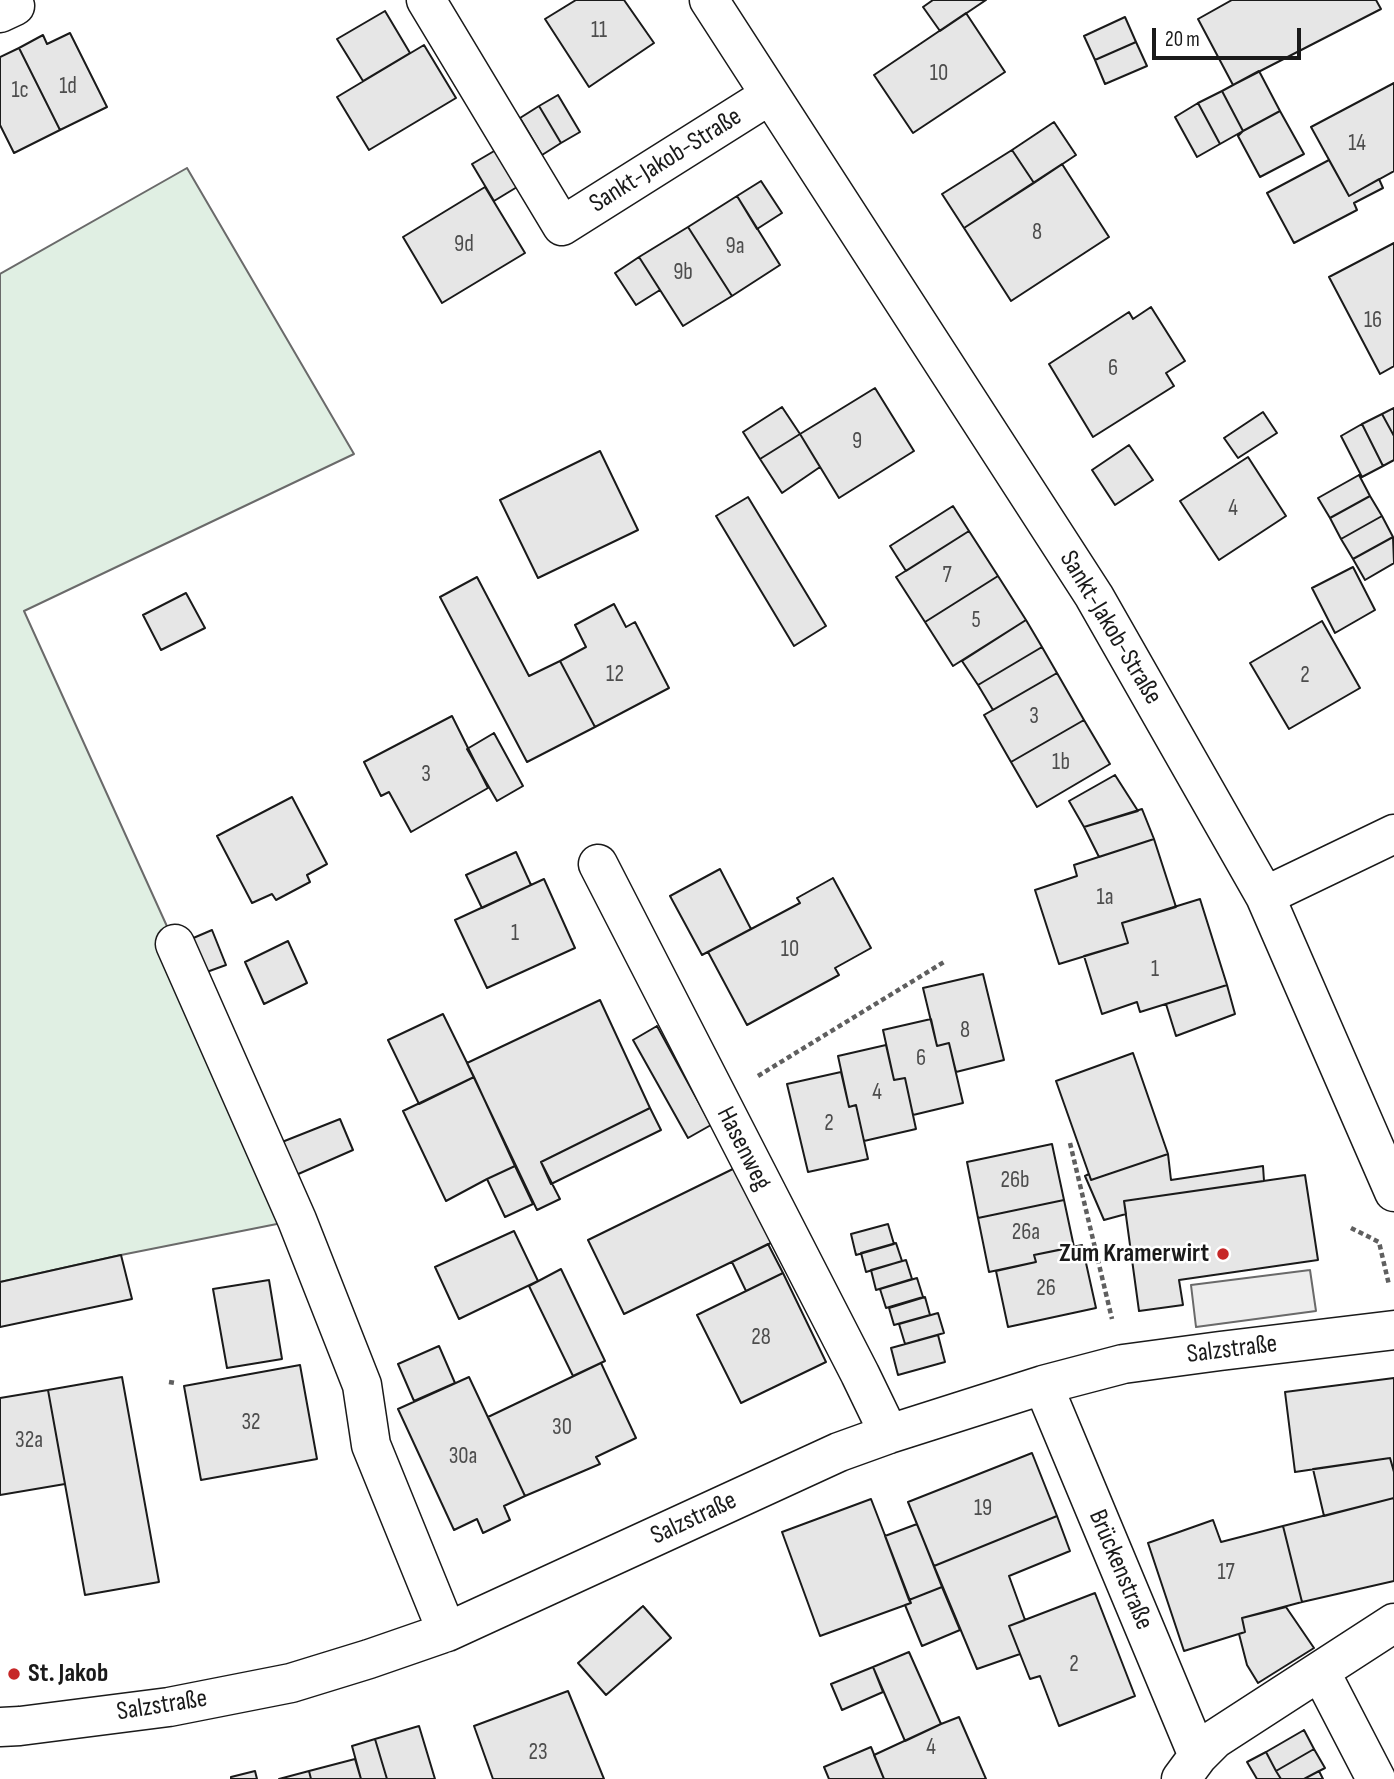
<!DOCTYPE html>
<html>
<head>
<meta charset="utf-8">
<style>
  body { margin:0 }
  #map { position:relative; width:1394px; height:1779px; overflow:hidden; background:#fff; font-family:"Sofia Sans Condensed",sans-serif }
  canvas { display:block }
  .scale { position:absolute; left:1152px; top:28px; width:149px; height:32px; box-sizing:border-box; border:4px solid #1a1a1a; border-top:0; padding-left:9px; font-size:21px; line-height:24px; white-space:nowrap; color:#1a1a1a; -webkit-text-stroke:5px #fff; paint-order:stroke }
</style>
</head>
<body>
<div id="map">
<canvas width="1394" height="1779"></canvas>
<div class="scale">20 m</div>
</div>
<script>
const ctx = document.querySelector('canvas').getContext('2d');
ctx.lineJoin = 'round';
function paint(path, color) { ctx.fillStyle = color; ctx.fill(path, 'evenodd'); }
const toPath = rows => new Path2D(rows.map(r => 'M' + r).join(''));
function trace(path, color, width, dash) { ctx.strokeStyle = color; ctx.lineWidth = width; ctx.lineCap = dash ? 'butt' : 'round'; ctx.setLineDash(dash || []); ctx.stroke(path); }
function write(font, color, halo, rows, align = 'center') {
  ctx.font = font + ' "Sofia Sans Condensed",sans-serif'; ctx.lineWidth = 5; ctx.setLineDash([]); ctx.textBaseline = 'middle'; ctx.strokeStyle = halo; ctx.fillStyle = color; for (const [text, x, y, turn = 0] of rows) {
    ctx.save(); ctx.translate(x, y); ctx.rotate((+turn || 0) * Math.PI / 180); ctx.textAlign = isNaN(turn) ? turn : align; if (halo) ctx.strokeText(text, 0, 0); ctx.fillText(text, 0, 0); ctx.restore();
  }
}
const green = toPath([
  [187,168,354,454,24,611,175,944,297,1220,121,1255,0,1282,0,274,187,168]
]);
paint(green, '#e0efe3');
trace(green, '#6a6a6a', 2);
const parking = toPath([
  [1310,1270,1316,1311,1196,1327,1191,1285,1310,1270]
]);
paint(parking, '#ededed');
trace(parking, '#6a6a6a', 2);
const building = toPath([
  [576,0,624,0,654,43,589,87,545,19,576,0],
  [933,0,986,0,940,31,923,7,933,0],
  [1232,0,1376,0,1381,9,1233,85,1198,19,1232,0],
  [385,11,410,53,363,81,337,39,385,11],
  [966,13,1005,72,913,133,874,75,966,13],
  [1125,17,1136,42,1095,60,1084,36,1125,17],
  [70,33,107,107,60,130,19,48,43,35,47,44,70,33],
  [1136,42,1147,66,1105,84,1095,60,1136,42],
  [424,45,456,98,369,150,337,97,424,45],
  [19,48,60,130,14,153,0,125,0,57,19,48],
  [1259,71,1280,111,1243,131,1222,91,1259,71],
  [1394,83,1394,171,1349,196,1311,127,1394,83],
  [1222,91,1243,131,1220,144,1198,103,1222,91],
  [558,95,580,132,561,143,539,106,558,95],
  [1198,103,1220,144,1197,157,1175,117,1198,103],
  [539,106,561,143,542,155,520,118,539,106],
  [1280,111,1304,154,1260,177,1238,136,1243,131,1280,111],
  [1054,122,1076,155,1034,183,1012,150,1054,122],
  [501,147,522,184,494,201,472,164,501,147],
  [1012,150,1034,183,964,228,942,194,1012,150],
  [1329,160,1349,196,1379,179,1383,188,1354,203,1357,210,1294,243,1267,193,1329,160],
  [1062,164,1109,237,1011,301,964,228,1062,164],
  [761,181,782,213,757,229,737,196,761,181],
  [485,187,525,253,442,303,403,237,485,187],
  [737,196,780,265,732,296,688,227,737,196],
  [688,227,732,296,683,326,639,257,688,227],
  [1394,243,1394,366,1380,374,1329,277,1394,243],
  [639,257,660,290,636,305,615,273,639,257],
  [1151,307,1185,361,1166,373,1174,386,1093,437,1049,364,1129,312,1133,319,1151,307],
  [875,388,914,451,839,498,800,434,875,388],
  [782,407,800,434,760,459,743,432,782,407],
  [1394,408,1394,436,1382,414,1394,408],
  [1263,412,1277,433,1238,458,1224,438,1263,412],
  [1382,414,1394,436,1394,460,1383,466,1362,424,1382,414],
  [1362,424,1383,466,1362,477,1341,436,1362,424],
  [800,434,820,467,782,493,760,459,800,434],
  [1129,445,1153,480,1115,505,1092,470,1129,445],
  [600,451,638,530,538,578,500,500,600,451],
  [1248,457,1286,516,1219,560,1180,501,1248,457],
  [1359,475,1370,496,1330,518,1318,498,1359,475],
  [1370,496,1382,516,1341,539,1330,518,1370,496],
  [748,497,826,626,794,646,716,516,748,497],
  [953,506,969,531,906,571,890,546,953,506],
  [1382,516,1393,537,1353,559,1341,539,1382,516],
  [969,531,998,576,925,622,896,577,969,531],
  [1393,537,1394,563,1365,580,1353,559,1393,537],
  [1353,567,1375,610,1335,633,1312,588,1353,567],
  [998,576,1026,620,953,666,925,622,998,576],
  [477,577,529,676,560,661,595,727,527,762,440,597,477,577],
  [186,593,205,628,161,650,143,615,186,593],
  [614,604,626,627,635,622,669,688,595,727,560,661,586,647,575,625,614,604],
  [1026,620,1042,647,978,685,962,661,1026,620],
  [1322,621,1360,688,1289,729,1250,663,1322,621],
  [1042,647,1057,673,993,710,978,685,1042,647],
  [1057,673,1084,720,1011,762,984,715,1057,673],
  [452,716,488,788,411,832,389,792,381,796,364,762,452,716],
  [1084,720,1110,764,1037,807,1011,762,1084,720],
  [494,733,523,786,497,801,467,749,494,733],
  [1115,775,1138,811,1084,827,1069,801,1115,775],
  [292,797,327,864,307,875,310,882,276,900,272,894,252,903,217,836,292,797],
  [1142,809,1154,839,1099,857,1084,827,1142,809],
  [1154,839,1176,907,1122,923,1128,943,1059,964,1035,890,1077,876,1074,865,1154,839],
  [516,852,531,885,482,908,466,875,516,852],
  [720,869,751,929,702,955,670,896,720,869],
  [833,878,871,948,835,968,839,975,747,1025,708,952,800,903,797,898,833,878],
  [544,879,575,948,487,988,455,920,544,879],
  [1200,899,1227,985,1140,1012,1137,1002,1102,1014,1084,956,1128,943,1122,923,1200,899],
  [212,930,226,965,204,973,191,939,212,930],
  [288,941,307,983,264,1004,245,962,288,941],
  [983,974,1004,1060,956,1072,949,1043,937,1046,923,988,983,974],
  [1227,985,1235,1014,1176,1036,1166,1004,1227,985],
  [600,1000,650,1108,541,1162,560,1199,537,1210,467,1063,600,1000],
  [443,1014,474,1077,419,1104,388,1040,443,1014],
  [931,1019,937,1046,949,1043,963,1103,913,1115,905,1078,894,1080,883,1030,931,1019],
  [657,1026,711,1125,688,1138,633,1040,657,1026],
  [886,1045,894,1080,905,1078,916,1129,864,1141,856,1105,849,1107,838,1056,886,1045],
  [1133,1053,1168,1154,1091,1180,1056,1081,1133,1053],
  [841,1072,849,1107,856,1105,868,1159,808,1172,787,1084,841,1072],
  [474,1077,515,1166,487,1179,446,1201,403,1111,474,1077],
  [650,1108,661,1130,551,1184,541,1162,650,1108],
  [340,1119,353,1150,296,1175,282,1142,340,1119],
  [1052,1144,1064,1200,978,1218,967,1162,1052,1144],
  [1168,1154,1171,1180,1263,1166,1264,1181,1124,1201,1126,1214,1104,1220,1085,1176,1089,1174,1091,1180,1168,1154],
  [515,1166,533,1204,505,1217,487,1179,515,1166],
  [739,1166,775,1241,624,1314,588,1240,739,1166],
  [1305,1175,1318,1260,1179,1280,1183,1305,1139,1311,1124,1201,1305,1175],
  [1064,1200,1074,1247,1034,1255,1036,1262,989,1272,978,1218,1064,1200],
  [888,1224,894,1244,856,1255,851,1234,888,1224],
  [514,1231,538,1281,459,1319,435,1267,514,1231],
  [896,1243,902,1261,866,1272,861,1253,896,1243],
  [768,1244,783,1273,746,1291,732,1262,768,1244],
  [1082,1245,1096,1308,1008,1327,996,1271,1036,1262,1034,1255,1082,1245],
  [121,1255,132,1299,0,1327,0,1282,121,1255],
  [906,1260,912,1279,876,1290,871,1270,906,1260],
  [561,1269,605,1361,573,1376,529,1286,561,1269],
  [783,1273,826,1362,741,1403,697,1315,783,1273],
  [917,1278,923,1297,886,1308,880,1289,917,1278],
  [269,1280,282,1359,227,1368,213,1289,269,1280],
  [925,1297,930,1315,894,1325,889,1308,925,1297],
  [938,1313,944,1333,905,1344,899,1324,938,1313],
  [938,1335,945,1362,898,1375,891,1348,938,1335],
  [439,1346,455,1383,414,1401,398,1364,439,1346],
  [601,1363,636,1438,596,1457,600,1464,525,1496,488,1417,601,1363],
  [300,1365,317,1459,201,1480,184,1386,300,1365],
  [122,1377,159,1582,85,1595,48,1390,122,1377],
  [469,1377,525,1496,504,1506,510,1520,483,1533,477,1519,454,1530,398,1409,469,1377],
  [1394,1378,1394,1472,1390,1458,1295,1472,1285,1392,1394,1378],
  [48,1390,65,1484,0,1495,0,1398,48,1390],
  [1032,1453,1057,1516,934,1566,908,1502,1032,1453],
  [1390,1458,1394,1472,1394,1498,1324,1516,1313,1469,1390,1458],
  [1394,1498,1394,1581,1302,1602,1283,1526,1394,1498],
  [871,1499,911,1603,820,1636,782,1532,871,1499],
  [1057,1516,1070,1551,1009,1576,1025,1620,1009,1626,1020,1654,977,1669,934,1566,1057,1516],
  [1213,1520,1221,1542,1283,1526,1302,1602,1242,1618,1245,1632,1184,1651,1148,1543,1213,1520],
  [917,1524,942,1587,909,1600,885,1536,917,1524],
  [942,1587,960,1630,922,1646,905,1605,911,1603,909,1600,942,1587],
  [1095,1593,1135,1696,1059,1726,1040,1676,1030,1679,1009,1626,1095,1593],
  [643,1606,671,1638,606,1695,578,1663,643,1606],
  [1286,1607,1314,1648,1258,1683,1247,1665,1239,1634,1245,1632,1242,1618,1286,1607],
  [909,1652,941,1724,905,1741,873,1667,909,1652],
  [873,1667,883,1692,842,1710,831,1684,873,1667],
  [568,1691,604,1779,493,1779,474,1726,568,1691],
  [959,1717,986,1779,884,1779,874,1755,941,1724,959,1717],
  [419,1726,435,1779,387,1779,375,1739,419,1726],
  [1304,1730,1314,1749,1276,1771,1266,1752,1304,1730],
  [375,1739,387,1779,361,1779,352,1746,375,1739],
  [871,1747,884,1779,829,1779,824,1767,871,1747],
  [1314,1749,1325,1768,1304,1779,1281,1779,1276,1771,1314,1749],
  [1266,1752,1276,1771,1281,1779,1257,1779,1247,1762,1266,1752],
  [355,1759,361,1779,311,1779,309,1771,355,1759],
  [255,1771,257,1779,231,1779,231,1777,255,1771],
  [309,1771,311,1779,279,1779,309,1771],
  [1319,1771,1323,1779,1304,1779,1319,1771]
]);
paint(building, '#e6e6e6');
trace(building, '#1a1a1a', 2);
const minor = toPath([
  [426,0,562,226,770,95],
  [709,0,1094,596,1265,896,1394,1192],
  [0,13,15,6],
  [598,864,860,1374,889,1434],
  [1265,896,1394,834],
  [175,944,297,1220,362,1385,371,1445,447,1632],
  [1043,1385,1198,1756],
  [1320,1671,1376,1779],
  [0,1727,20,1726,169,1707,291,1683,369,1659,447,1632,839,1452,889,1434,1043,1385,1123,1364,1220,1351,1394,1330],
  [1181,1779,1198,1756,1215,1739,1394,1623]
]);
trace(minor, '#1a1a1a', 41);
trace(toPath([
  [758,1076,944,962],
  [1070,1143,1112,1319],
  [1351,1228,1379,1242,1389,1285],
  [169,1382,175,1383]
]), '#5f5f5f', 4.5, [5, 3.5]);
trace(minor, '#fff', 38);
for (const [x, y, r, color] of [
  [1223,1254,7,"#c62828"],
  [14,1674,7,"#c62828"]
]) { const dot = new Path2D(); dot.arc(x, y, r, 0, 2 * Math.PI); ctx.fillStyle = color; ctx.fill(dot); trace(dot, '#fff', 2.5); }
write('23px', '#4d4d4d', null, [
  ["11",599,31],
  ["10",939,74],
  ["1d",68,87],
  ["1c",20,91],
  ["14",1357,144],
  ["8",1037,233],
  ["9d",464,245],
  ["9a",735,247],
  ["9b",683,273],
  ["16",1373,321],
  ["6",1113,369],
  ["9",857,442],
  ["4",1233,509],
  ["7",947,576],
  ["5",976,621],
  ["12",615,675],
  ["2",1305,676],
  ["3",1034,717],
  ["1b",1061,763],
  ["3",426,775],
  ["1a",1105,898],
  ["1",515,934],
  ["10",790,950],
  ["1",1155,970],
  ["8",965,1031],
  ["6",921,1059],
  ["4",877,1093],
  ["2",829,1124],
  ["26b",1015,1181],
  ["26a",1026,1233],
  ["26",1046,1289],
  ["28",761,1338],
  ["32",251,1423],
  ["30",562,1428],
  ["32a",29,1441],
  ["30a",463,1457],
  ["19",983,1509],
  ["17",1226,1573],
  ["2",1074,1665],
  ["4",931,1748],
  ["23",538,1753]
]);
write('26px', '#1a1a1a', '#fff', [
  ["Sankt-Jakob-Straße",666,161,-32],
  ["Sankt-Jakob-Straße",1110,628,59],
  ["Hasenweg",743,1149,63],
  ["Salzstraße",1232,1350,-7],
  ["Salzstraße",694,1519,-25],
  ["Brückenstraße",1120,1570,67],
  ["Salzstraße",162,1706,-9]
]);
write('bold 26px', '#1a1a1a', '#fff', [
  ["Zum Kramerwirt",1209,1254],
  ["St. Jakob",28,1674,"left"]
], 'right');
</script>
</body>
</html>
